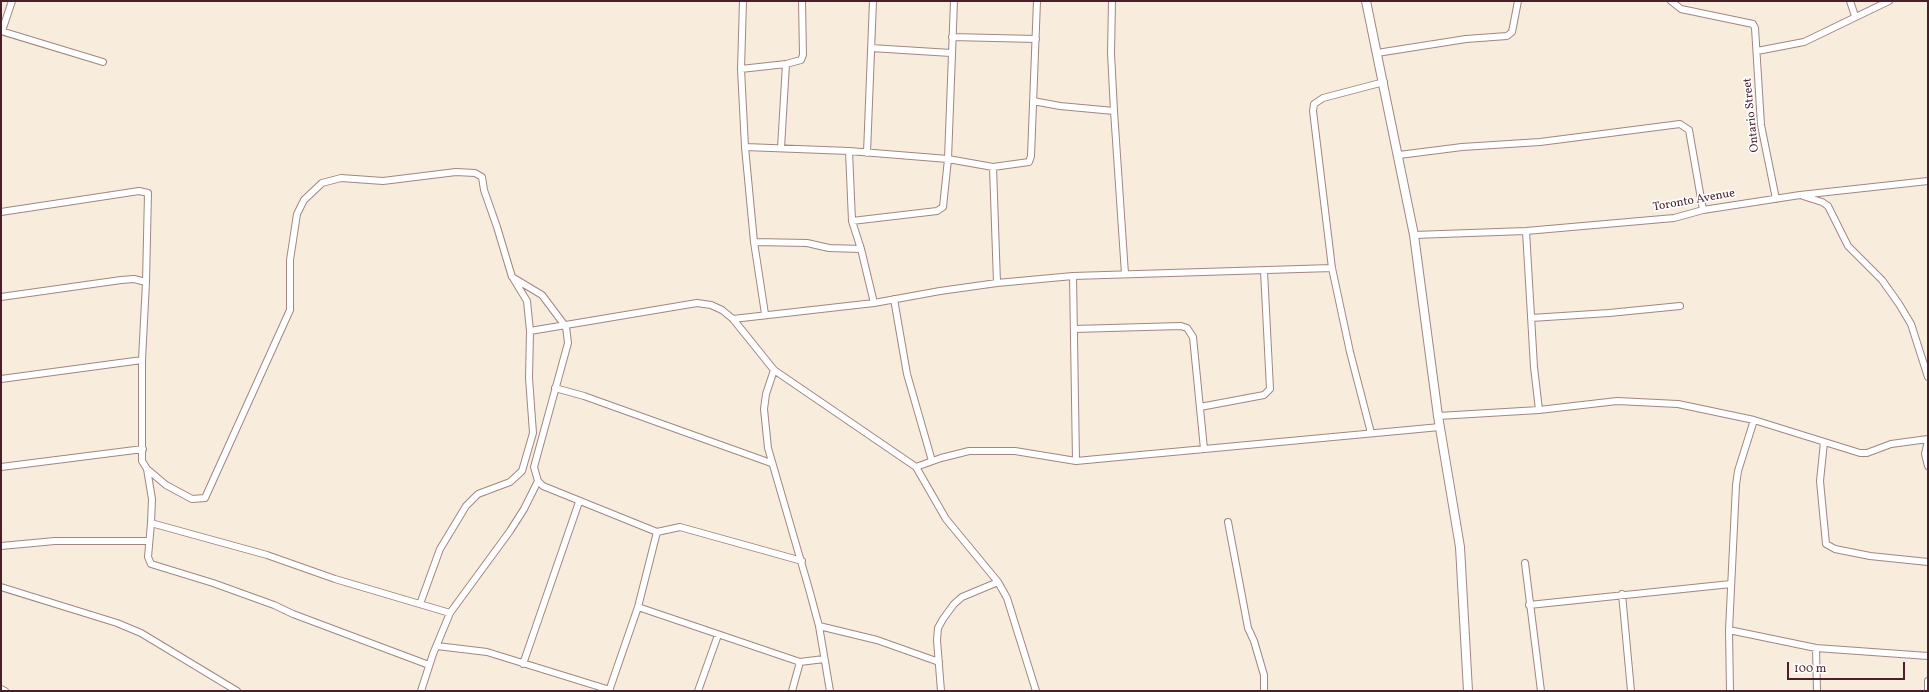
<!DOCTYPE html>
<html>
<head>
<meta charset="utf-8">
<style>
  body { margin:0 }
  #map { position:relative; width:1929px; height:692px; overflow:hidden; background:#f8eddc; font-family:Vollkorn,serif }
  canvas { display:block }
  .frame { position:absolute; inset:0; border:2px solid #4a1f2b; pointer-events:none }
  .scale { position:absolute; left:1787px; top:662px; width:118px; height:18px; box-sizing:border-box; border:2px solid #4a1f2b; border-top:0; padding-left:5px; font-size:12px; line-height:14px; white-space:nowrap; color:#4a1f2b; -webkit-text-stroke:3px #fff; paint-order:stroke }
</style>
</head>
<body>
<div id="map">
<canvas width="1929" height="692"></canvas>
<div class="frame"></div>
<div class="scale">100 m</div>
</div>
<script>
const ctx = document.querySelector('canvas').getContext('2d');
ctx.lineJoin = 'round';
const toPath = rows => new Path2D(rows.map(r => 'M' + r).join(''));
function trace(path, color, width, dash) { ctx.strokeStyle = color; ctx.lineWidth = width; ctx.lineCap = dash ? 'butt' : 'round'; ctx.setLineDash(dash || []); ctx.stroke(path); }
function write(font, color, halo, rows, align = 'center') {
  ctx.font = font + ' Vollkorn,serif'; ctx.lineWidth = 3.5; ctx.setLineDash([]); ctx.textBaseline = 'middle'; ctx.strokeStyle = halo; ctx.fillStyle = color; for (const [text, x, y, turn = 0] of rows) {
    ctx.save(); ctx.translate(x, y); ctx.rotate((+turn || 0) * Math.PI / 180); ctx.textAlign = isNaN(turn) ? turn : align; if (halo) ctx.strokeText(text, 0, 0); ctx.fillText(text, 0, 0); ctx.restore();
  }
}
const minor = toPath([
  [743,1,741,69,745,147,754,242,765,314],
  [1112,1,1111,53,1114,111],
  [1671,1,1681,9,1753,24,1755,28,1761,125,1776,199],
  [1850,1,1855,16],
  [1,31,103,62],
  [2,31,12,1],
  [952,37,1036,39],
  [871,48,951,53],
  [1757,51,1804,42,1889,1],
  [1377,53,1466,39,1507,36,1512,32,1513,27,1518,1],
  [741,69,786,64,801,60,803,55,802,1],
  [1033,101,1060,106,1114,111,1125,274],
  [745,147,849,151,948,159,993,167,1029,162,1031,156,1037,1],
  [781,148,786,64],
  [849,151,852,221,861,249,874,303],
  [867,153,873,1],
  [1399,155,1462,147,1540,142,1680,124,1689,130,1703,210],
  [993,167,997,283],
  [1803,196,1822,202,1828,206,1848,246,1882,280,1899,304,1911,324,1928,377],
  [1,212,139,191,148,193,146,282,142,360,142,461,147,469,152,499,151,523,267,555,335,579,450,613],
  [852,221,937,211,943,207,948,159,954,1],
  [1526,231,1534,367,1539,410],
  [1414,235,1526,231,1674,218,1703,210,1800,195,1928,181],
  [754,242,807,243,829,248,861,249],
  [1073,276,1076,461],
  [1,297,121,280,134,279,146,282],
  [894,299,907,374,932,461],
  [1531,318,1609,313,1680,306],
  [733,319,874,303,940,291,997,283,1073,276,1332,268],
  [1074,329,1181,326,1187,328,1193,337,1204,449],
  [530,331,697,303,711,305,722,310,733,319,774,370,916,467,946,519,998,582,1007,598,1036,691],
  [774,370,766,394,764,409,768,448,809,589,819,626,830,691],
  [1,379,142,360],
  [555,388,584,396,771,463],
  [1200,407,1264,395,1270,389,1264,271],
  [1438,416,1539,410,1617,401,1678,404,1754,420,1860,453,1867,453,1891,444,1928,439],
  [1371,433,1350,352,1332,268,1313,111,1314,104,1323,98,1384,82],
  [1928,441,1925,454,1928,466],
  [1824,442,1820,481,1826,544,1835,549,1870,556,1928,562],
  [1,467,143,449],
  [916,467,941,458,969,451,1015,451,1076,461,1440,427],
  [147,469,166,485,192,499,205,498,290,310,290,260,297,214,304,200,322,183,341,178,383,181,456,172,475,173,482,177,484,190,497,227,512,277,542,295,566,327,568,343,534,467,538,481,543,486,657,532,638,607,609,691],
  [1228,522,1248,628,1254,641,1264,675,1264,691],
  [151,523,148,557,151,564,213,583,274,605,293,614,429,665],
  [657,532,680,527,802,561],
  [1,546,55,541,149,541],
  [1525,563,1541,691],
  [1,587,117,623,141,633,237,691],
  [1622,594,1631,691],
  [420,604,440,549,466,506,478,494,510,482,522,471,533,433,529,378,530,331,527,301,513,278],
  [1529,605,1731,584],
  [638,607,800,662,824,659],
  [819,626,877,640,939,662],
  [1729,630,1816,648,1928,656],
  [437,646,487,652,610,690],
  [1816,648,1817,691],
  [523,664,579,502],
  [1,689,5,691],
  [421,691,433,654,450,613,510,531,524,509,538,481],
  [698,691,718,635],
  [792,691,800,662],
  [941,691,937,640,938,628,943,619,954,604,962,597,998,582],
  [1730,691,1729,630,1736,485,1738,471,1754,420],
  [1928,691,1928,681]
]);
const tertiary = toPath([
  [1366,1,1414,235,1438,416,1460,547,1468,691]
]);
trace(minor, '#a18684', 8);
trace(tertiary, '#a18684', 10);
trace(minor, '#fff', 6);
trace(tertiary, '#fff', 8);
write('12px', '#4a1f2b', '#fff', [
  ["Ontario Street",1752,115,-96],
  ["Toronto Avenue",1694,201,-10]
]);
</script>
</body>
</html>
